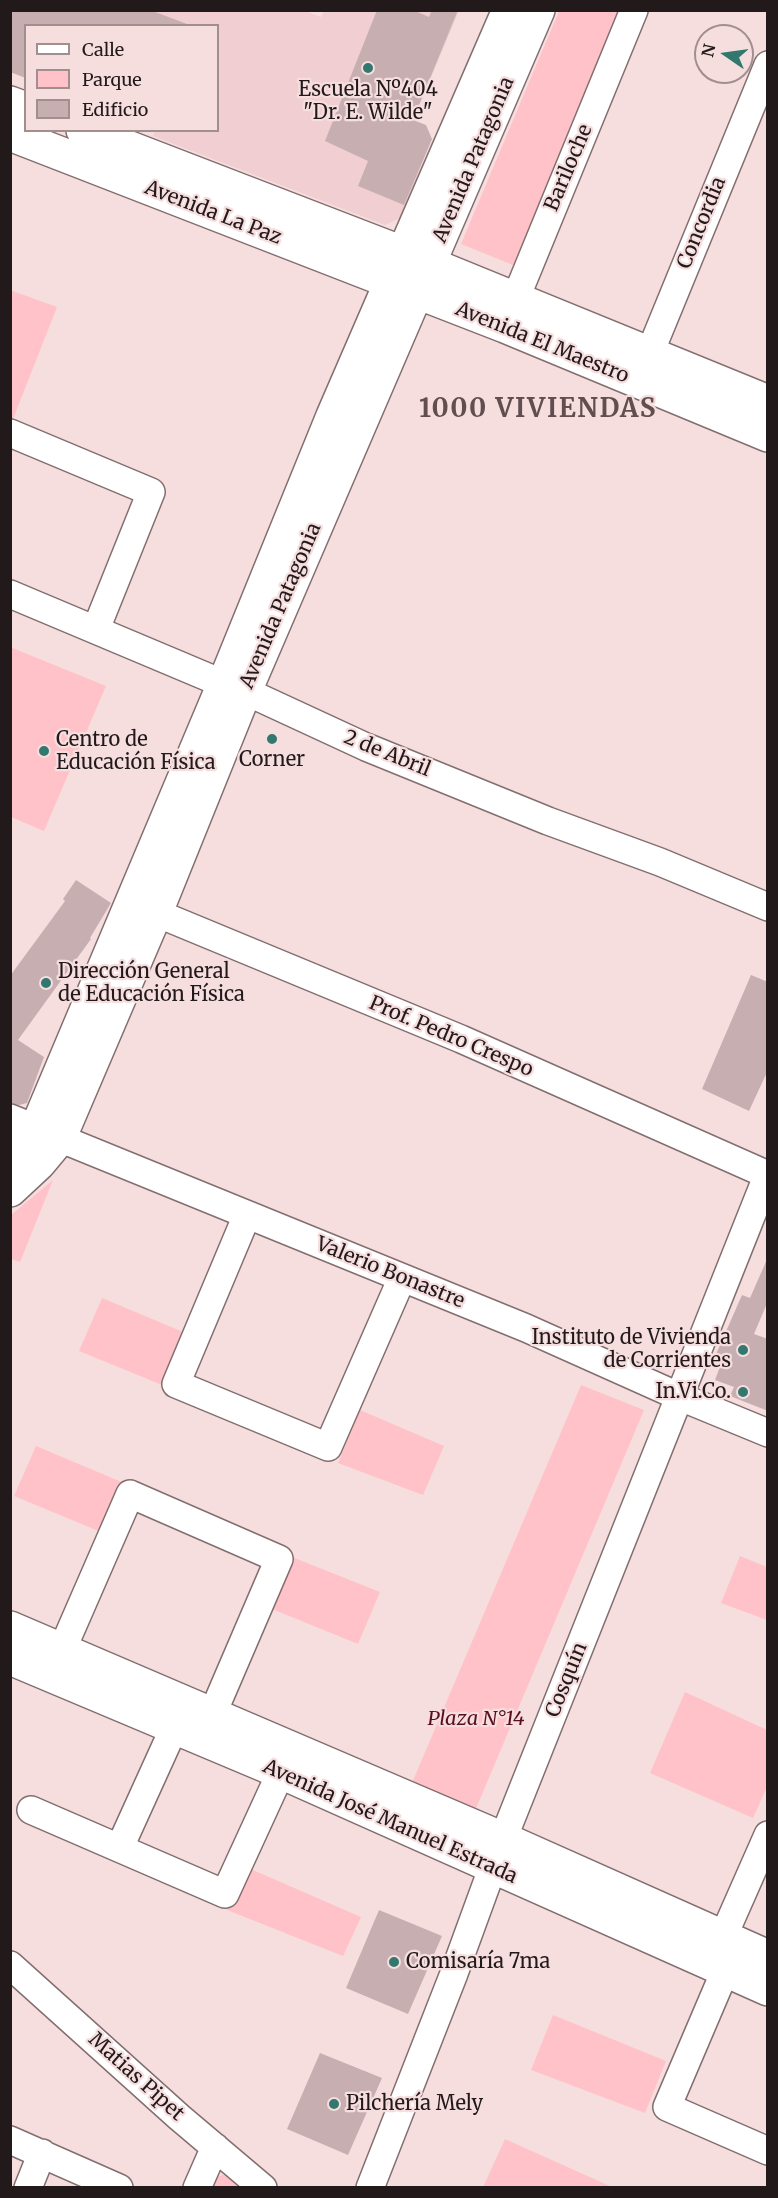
<!DOCTYPE html>
<html>
<head>
<meta charset="utf-8">
<style>
  body { margin:0 }
  #map { position:relative; width:778px; height:2198px; overflow:hidden; background:#f6dedf; font-family:Merriweather,serif }
  canvas { display:block }
  .frame { position:absolute; inset:0; border:12px solid #22191a; pointer-events:none }
  .legend { position:absolute; left:24px; top:24px; width:195px; height:108px; box-sizing:border-box; background:#f6dedf; border:2px solid #a18f90; margin:0; padding:8px 10px; list-style:none; font-size:18px; color:#22191a }
  .legend li { display:flex; align-items:center; gap:12px; height:30px }
  .legend b { width:30px; border:2px solid #a18f90 }
  .north { position:absolute; left:694px; top:24px; width:60px; height:60px; box-sizing:border-box; background:#f6dedf; border:2px solid #a18f90; border-radius:50%; rotate:283deg; font-size:16px; font-weight:700; line-height:24px; text-align:center; color:#22191a }
  .north::after { content:''; display:block; margin:auto; width:21px; height:27px; background:#32786e; clip-path:polygon(50% 0,100% 100%,50% 72%,0 100%) }
</style>
</head>
<body>
<div id="map">
<canvas width="778" height="2198"></canvas>
<div class="frame"></div>
<ul class="legend">
<li><b style="height:8px;background:#fff"></b>Calle</li>
<li><b style="height:16px;background:#ffc2c8"></b>Parque</li>
<li><b style="height:16px;background:#c7afb1"></b>Edificio</li>
</ul>
<div class="north">N</div>
</div>
<script>
const ctx = document.querySelector('canvas').getContext('2d');
ctx.lineJoin = 'round';
function paint(path, color) { ctx.fillStyle = color; ctx.fill(path, 'evenodd'); }
const toPath = rows => new Path2D(rows.map(r => 'M' + r).join(''));
function trace(path, color, width, dash) { ctx.strokeStyle = color; ctx.lineWidth = width; ctx.lineCap = dash ? 'butt' : 'round'; ctx.setLineDash(dash || []); ctx.stroke(path); }
function write(font, color, halo, rows, align = 'center') {
  ctx.font = font + ' Merriweather,serif'; ctx.lineWidth = 4.5; ctx.setLineDash([]); ctx.textBaseline = 'middle'; ctx.strokeStyle = halo; ctx.fillStyle = color; for (const [text, x, y, turn = 0] of rows) {
    ctx.save(); ctx.translate(x, y); ctx.rotate((+turn || 0) * Math.PI / 180); ctx.textAlign = isNaN(turn) ? turn : align; if (halo) ctx.strokeText(text, 0, 0); ctx.fillText(text, 0, 0); ctx.restore();
  }
}
paint(toPath([
  [303,10,321,17,324,11,459,11,413,120,432,139,401,218,385,225,153,136,155,131,218,130,218,26,26,26,25,78,11,72,10,11]
]), '#f0ced1');
paint(toPath([
  [559,11,620,11,513,265,461,244],
  [10,290,57,307,13,419,10,418],
  [10,647,106,686,44,831,11,817],
  [53,1180,20,1262,11,1259,11,1215],
  [102,1298,188,1334,167,1387,79,1351],
  [581,1385,644,1410,472,1818,409,1790],
  [360,1410,444,1446,423,1495,338,1463],
  [36,1446,124,1483,101,1532,14,1496],
  [740,1556,767,1567,767,1620,721,1603],
  [292,1557,380,1592,358,1644,272,1609],
  [685,1692,767,1730,767,1787,753,1818,650,1773],
  [246,1867,361,1917,343,1956,227,1910],
  [553,2015,666,2061,645,2113,531,2070],
  [505,2139,612,2187,483,2187],
  [223,2175,230,2178,242,2188,206,2188,215,2177]
]), '#ffc2c8');
paint(toPath([
  [10,10,150,10,187,24,186,26,26,26,26,78,10,72],
  [377,10,413,10,429,17,432,10,458,10,413,120,426,125,432,139,404,205,358,186,368,161,325,141],
  [76,880,111,903,90,938,91,939,18,1040,44,1057,27,1103,19,1105,10,1103,10,976,65,901,63,899],
  [751,975,768,982,768,1070,749,1111,702,1089],
  [768,1257,768,1301,754,1334,768,1339,768,1411,730,1396,734,1387,715,1380,721,1364,713,1361,742,1295,750,1298],
  [379,1910,442,1936,408,2014,346,1988],
  [320,2053,382,2078,348,2155,287,2129]
]), '#c7afb1');
const minor = toPath([
  [508,317,634,10],
  [642,372,768,65],
  [10,433,151,492,96,629],
  [10,594,224,684,245,691,366,747,548,821,660,862,768,907],
  [137,905,461,1039,768,1175],
  [10,1118,526,1328,678,1396,768,1433],
  [247,1215,176,1384,328,1447,402,1278],
  [62,1650,130,1494,279,1559,212,1715],
  [31,1810,225,1894,281,1772],
  [120,1847,174,1728],
  [723,1937,768,1835],
  [10,1965,179,2117,263,2188],
  [725,1971,667,2107,768,2151],
  [10,2140,119,2188],
  [28,2188,42,2153],
  [197,2188,215,2147],
  [370,2188,453,1976,503,1839,768,1174]
]);
const major = toPath([
  [10,103,26,109],
  [83,130,405,254,768,402],
  [10,134,505,326,768,435],
  [10,1156,36,1130,224,684,333,416,509,10],
  [10,1190,39,1163,59,1139,156,912,245,691,538,10],
  [10,1628,503,1839,768,1957],
  [10,1658,281,1772,768,1989]
]);
trace(minor, '#836e6f', 30);
trace(major, '#836e6f', 36);
trace(minor, '#fff', 27);
trace(major, '#fff', 33);
for (const [x, y, r, color] of [
  [368,68,6,"#32786e"],
  [272,739,6,"#32786e"],
  [44,751,6,"#32786e"],
  [46,983,6,"#32786e"],
  [743,1350,6,"#32786e"],
  [743,1392,6,"#32786e"],
  [394,1962,6,"#32786e"],
  [334,2104,6,"#32786e"]
]) { const dot = new Path2D(); dot.arc(x, y, r, 0, 2 * Math.PI); ctx.fillStyle = color; ctx.fill(dot); trace(dot, '#f6dedf', 2); }
write('20px', '#22191a', '#f6dedf', [
  ["Escuela Nº404",368,90,"center"],
  ["\"Dr. E. Wilde\"",368,113,"center"],
  ["Centro de",56,740],
  ["Educación Física",56,763],
  ["Corner",272,760,"center"],
  ["Dirección General",58,972],
  ["de Educación Física",58,995],
  ["Instituto de Vivienda",731,1338,"right"],
  ["de Corrientes",731,1361,"right"],
  ["In.Vi.Co.",731,1392,"right"],
  ["Comisaría 7ma",406,1962],
  ["Pilchería Mely",346,2104]
], 'left');
write('20px', '#22191a', '#f6dedf', [
  ["Avenida Patagonia",474,160,-67],
  ["Bariloche",569,168,-67],
  ["Avenida La Paz",213,213,21],
  ["Concordia",702,223,-68],
  ["Avenida El Maestro",542,343,22],
  ["Avenida Patagonia",281,606,-67],
  ["2 de Abril",387,754,22],
  ["Prof. Pedro Crespo",451,1037,23],
  ["Valerio Bonastre",390,1273,22],
  ["Cosquín",567,1680,-68],
  ["Avenida José Manuel Estrada",390,1822,24],
  ["Matias Pipet",136,2077,42]
]);
write('italic 20px', '#590e20', '#f6dedf', [
  ["Plaza N°14",476,1719]
]);
ctx.letterSpacing = '1.5px';
write('bold 26px', '#624d4f', '#f6dedf', [
  ["1000 VIVIENDAS",538,410]
]);
ctx.letterSpacing = '0px';
</script>
</body>
</html>
